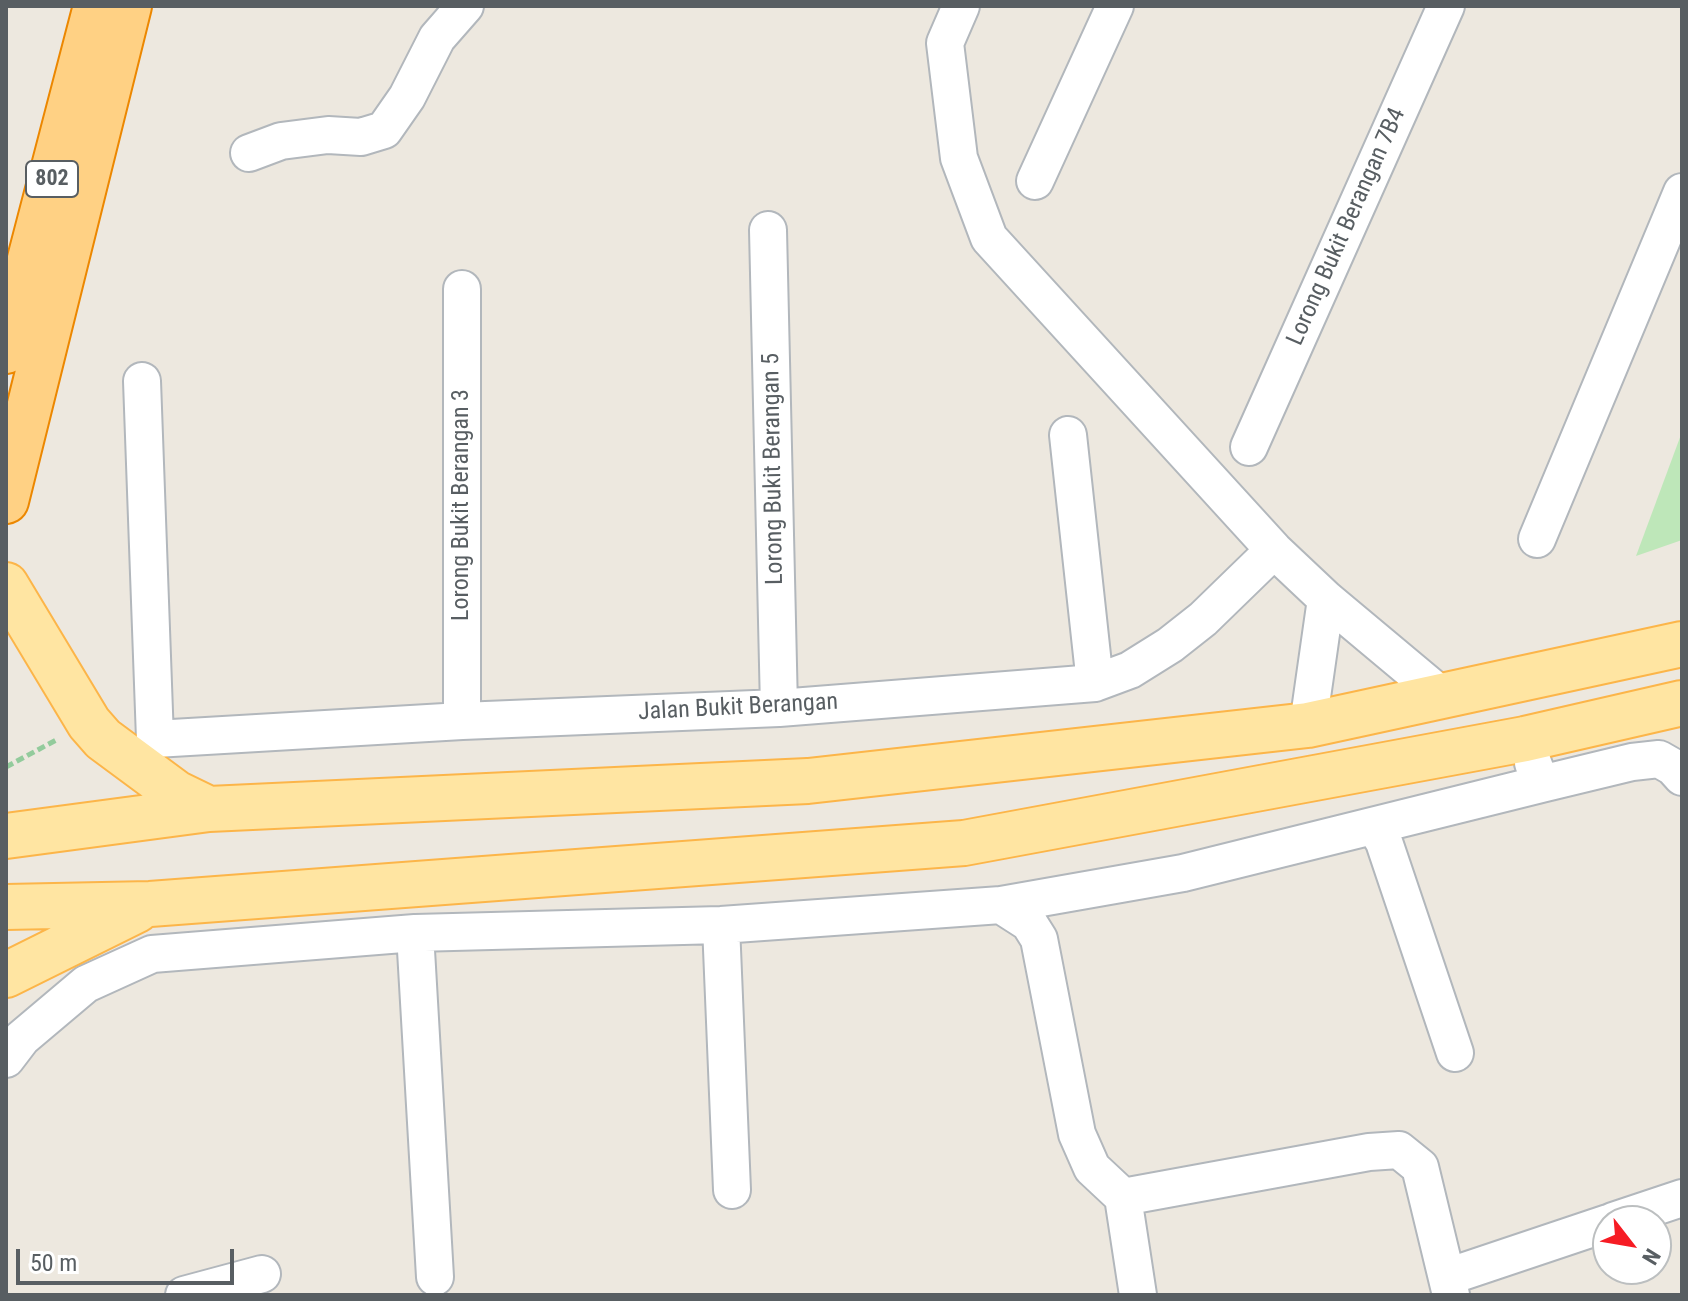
<!DOCTYPE html>
<html>
<head>
<meta charset="utf-8">
<style>
  body { margin:0 }
  #map { position:relative; width:1688px; height:1301px; overflow:hidden; background:#ede8df; font-family:"Roboto Condensed",sans-serif }
  canvas { display:block }
  .frame { position:absolute; inset:0; border:8px solid #585e62; pointer-events:none }
  .north { position:absolute; left:1592px; top:1205px; width:80px; height:80px; box-sizing:border-box; background:#fff; border:2px solid #bcbfc0; border-radius:50%; rotate:121deg; font-size:22px; font-weight:700; line-height:32px; text-align:center; color:#585e62 }
  .north::after { content:''; display:block; margin:auto; width:28px; height:36px; background:#f61c24; clip-path:polygon(50% 0,100% 100%,50% 72%,0 100%) }
  .scale { position:absolute; left:16px; top:1249px; width:218px; height:36px; box-sizing:border-box; border:4px solid #585e62; border-top:0; padding-left:10px; font-size:24px; line-height:28px; white-space:nowrap; color:#585e62; -webkit-text-stroke:6px #fff; paint-order:stroke }
</style>
</head>
<body>
<div id="map">
<canvas width="1688" height="1301"></canvas>
<div class="frame"></div>
<div class="north">N</div>
<div class="scale">50 m</div>
</div>
<script>
const ctx = document.querySelector('canvas').getContext('2d');
ctx.lineJoin = 'round';
function paint(path, color) { ctx.fillStyle = color; ctx.fill(path, 'evenodd'); }
const toPath = rows => new Path2D(rows.map(r => 'M' + r).join(''));
function trace(path, color, width, dash) { ctx.strokeStyle = color; ctx.lineWidth = width; ctx.lineCap = dash ? 'butt' : 'round'; ctx.setLineDash(dash || []); ctx.stroke(path); }
function write(font, color, halo, rows, align = 'center') {
  ctx.font = font + ' "Roboto Condensed",sans-serif'; ctx.lineWidth = 7; ctx.setLineDash([]); ctx.textBaseline = 'middle'; ctx.strokeStyle = halo; ctx.fillStyle = color; for (const [text, x, y, turn = 0] of rows) {
    ctx.save(); ctx.translate(x, y); ctx.rotate((+turn || 0) * Math.PI / 180); ctx.textAlign = isNaN(turn) ? turn : align; if (halo) ctx.strokeText(text, 0, 0); ctx.fillText(text, 0, 0); ctx.restore();
  }
}
paint(toPath([
  [1682,432,1682,540,1636,556]
]), '#bee7b9');
const minor = toPath([
  [961,6,945,43,959,158,989,238,1274,550,1326,599,1442,696],
  [249,153,281,141,328,135,361,137,384,130,407,97,437,38,465,6],
  [1035,181,1115,6],
  [768,230,779,708],
  [142,381,155,739,462,721,779,708,1095,683,1130,670,1170,645,1203,619,1274,550],
  [1068,435,1095,683],
  [1249,447,1446,6],
  [1537,539,1682,192],
  [462,721,462,289],
  [1308,725,1326,599],
  [1533,763,1541,784,1632,762,1659,759,1673,767,1682,777],
  [1375,827,1384,842,1455,1053],
  [1001,905,1029,923,1039,939,1077,1134,1092,1168,1123,1197,1369,1152,1399,1150,1420,1167,1451,1295],
  [721,925,732,1190],
  [415,933,435,1277],
  [6,1059,22,1038,86,984,152,954,415,933,721,925,1001,905,1183,873,1541,784],
  [1123,1197,1138,1295],
  [1613,1221,1682,1198],
  [1447,1277,1608,1223],
  [184,1295,262,1274]
]);
const major = toPath([
  [6,585,89,723,103,739,176,793,209,809],
  [6,836,209,809,808,781,1308,725,1682,644],
  [6,907,150,904,964,843,1525,739,1682,703],
  [6,975,137,910]
]);
const highway = toPath([
  [6,351,96,6],
  [6,501,129,6]
]);
trace(minor, '#b2b7bc', 40);
trace(major, '#fcb549', 48);
trace(highway, '#ec8700', 48);
trace(toPath([
  [6,767,58,739]
]), '#93cb9c', 5, [8, 4]);
trace(minor, '#fff', 36);
trace(major, '#ffe5a2', 44);
trace(highway, '#ffd184', 44);
for (const [x, y, w] of [
  [52,179,52]
]) { const box = new Path2D(); box.roundRect(x - w / 2, y - 18, w, 36, 6); ctx.fillStyle = '#fff'; ctx.fill(box); trace(box, '#585e62', 2); }
write('bold 22px', '#585e62', null, [
  ["802",52,179]
]);
write('24px', '#585e62', '#fff', [
  ["Lorong Bukit Berangan 7B4",1347,227,-66],
  ["Lorong Bukit Berangan 5",774,469,-91],
  ["Lorong Bukit Berangan 3",462,505,-90],
  ["Jalan Bukit Berangan",738,708,-3]
]);
</script>
</body>
</html>
